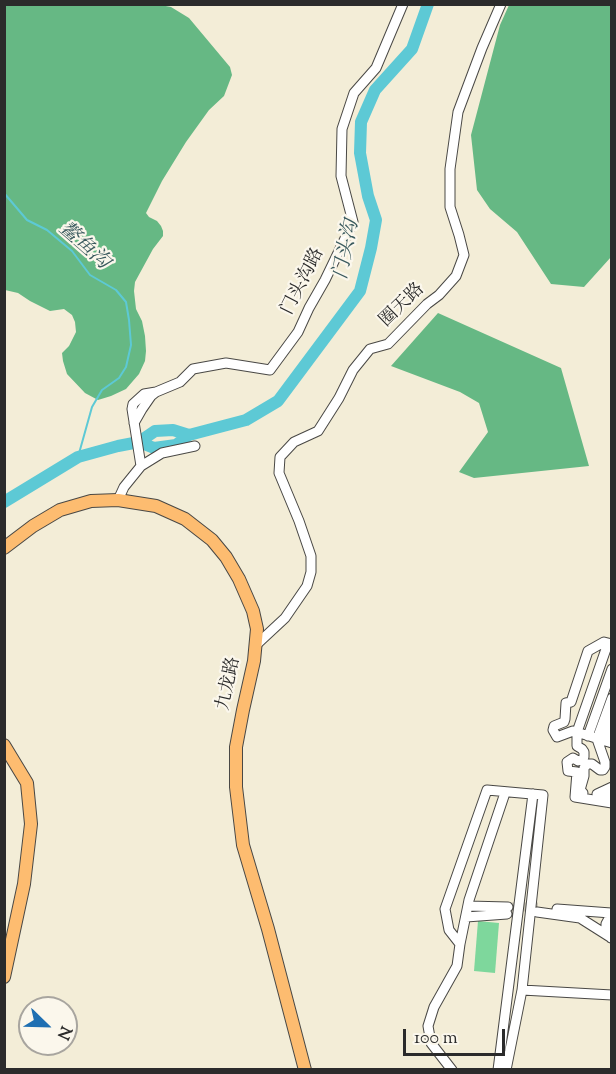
<!DOCTYPE html>
<html>
<head>
<meta charset="utf-8">
<style>
  body { margin:0 }
  #map { position:relative; width:616px; height:1074px; overflow:hidden; background:#f3edd7; font-family:"Sorts Mill Goudy",serif }
  canvas { display:block }
  .frame { position:absolute; inset:0; border:6px solid #2b2b2b; pointer-events:none }
  .north { position:absolute; left:18px; top:996px; width:60px; height:60px; box-sizing:border-box; background:#fbf7ec; border:2px solid #a8a59f; border-radius:50%; rotate:113deg; font-size:16px; font-weight:700; line-height:24px; text-align:center; color:#2b2b2b }
  .north::after { content:''; display:block; margin:auto; width:21px; height:27px; background:#1f6fb2; clip-path:polygon(50% 0,100% 100%,50% 72%,0 100%) }
  .scale { position:absolute; left:403px; top:1029px; width:102px; height:27px; box-sizing:border-box; border:3px solid #2b2b2b; border-top:0; padding-left:8px; font-size:18px; line-height:21px; white-space:nowrap; color:#2b2b2b; -webkit-text-stroke:4px #fbf7ec; paint-order:stroke }
</style>
</head>
<body>
<div id="map">
<canvas width="616" height="1074"></canvas>
<div class="frame"></div>
<div class="north">N</div>
<div class="scale">100 m</div>
</div>
<script>
const ctx = document.querySelector('canvas').getContext('2d');
ctx.lineJoin = 'round';
function paint(path, color) { ctx.fillStyle = color; ctx.fill(path, 'evenodd'); }
const toPath = rows => new Path2D(rows.map(r => 'M' + r).join(''));
function trace(path, color, width, dash) { ctx.strokeStyle = color; ctx.lineWidth = width; ctx.lineCap = dash ? 'butt' : 'round'; ctx.setLineDash(dash || []); ctx.stroke(path); }
function write(font, color, halo, rows, align = 'center') {
  ctx.font = font + ' "Sorts Mill Goudy","Noto Serif SC",serif'; ctx.lineWidth = 4.5; ctx.setLineDash([]); ctx.textBaseline = 'middle'; ctx.strokeStyle = halo; ctx.fillStyle = color; for (const [text, x, y, turn = 0] of rows) {
    ctx.save(); ctx.translate(x, y); ctx.rotate((+turn || 0) * Math.PI / 180); ctx.textAlign = isNaN(turn) ? turn : align; if (halo) ctx.strokeText(text, 0, 0); ctx.fillText(text, 0, 0); ctx.restore();
  }
}
paint(toPath([
  [478,921,499,923,495,973,474,971]
]), '#7ed79c');
paint(toPath([
  [155,4,171,7,189,18,230,67,232,75,224,96,209,110,186,142,162,181,146,213,149,217,157,221,161,226,163,231,163,236,153,249,135,282,134,291,136,309,142,321,145,336,146,351,145,361,139,374,126,389,111,396,98,400,85,393,67,374,63,361,62,353,69,346,76,332,75,322,72,315,64,309,50,311,30,301,18,293,5,290,5,5],
  [509,5,611,5,611,257,584,287,551,284,517,232,490,209,477,190,471,135,500,25],
  [438,313,561,368,589,466,474,478,459,472,488,432,479,403,460,392,391,366]
]), '#66b884');
trace(toPath([
  [4,193,27,220,47,230,72,251,90,275,116,290,126,302,129,320,131,345,126,367,119,378,102,390,92,407,78,457]
]), '#5dc9d5', 2);
trace(toPath([
  [139,442,154,448,176,445,189,435],
  [4,502,78,457,118,446,139,442,155,431,173,430,189,435,246,420,278,401,360,291,371,248,376,220,368,196,360,153,361,122,375,90,412,49,428,4]
]), '#5dc9d5', 12);
trace(toPath([
  [508,907,538,907]
]), '#cbc6b5', 9, [9, 4.5]);
const minor = toPath([
  [134,423,142,409,151,396,156,392,180,382,193,369,226,363,270,370,298,332,309,308,325,280,353,222,341,176,342,129,354,93,376,68,403,4],
  [141,466,132,409,133,404,144,394,156,392],
  [118,500,124,487,141,466,162,453,195,446],
  [612,644,604,642,588,651,571,702,566,703,565,719,564,722,554,726,553,730,557,737,573,731,612,743],
  [256,645,285,618,307,586,311,572,311,556,299,521,279,473,280,457,294,442,318,431,339,398,353,370,370,349,388,344,427,304,439,295,456,276,464,255,459,235,450,207,450,169,458,112,482,48,501,4],
  [606,649,577,732,577,746,582,749,584,752,584,757,582,760,578,761,573,758,567,762,568,771,577,772,575,797,612,803],
  [588,736,612,669],
  [604,741,612,718],
  [505,793,469,900,460,944,449,930,445,909,487,790,543,795,522,990,506,1070],
  [583,793,580,790,584,776,584,768,587,764,592,764,600,770,603,770,605,767,605,762,597,739,612,698],
  [607,796,597,794,612,787],
  [468,906,508,907],
  [557,909,611,913],
  [537,912,580,918,610,937],
  [466,917,507,914],
  [611,938,606,929,606,924,612,913],
  [522,990,612,995],
  [452,1070,431,1043,428,1026,434,1007,457,966,460,944],
  [498,1070,533,794]
]);
const major = toPath([
  [4,548,33,526,60,510,91,501,118,500,156,506,185,519,212,540,226,557,239,579,253,611,257,629,254,661,243,710,236,747,236,787,243,845,268,929,305,1070],
  [4,745,27,783,31,824,24,884,4,977]
]);
trace(minor, '#494845', 11);
trace(major, '#494845', 14);
trace(minor, '#fff', 9);
trace(major, '#fdbc70', 12);
write('18px', '#2b2b2b', '#fbf7ec', [
  ["门头沟路",304,282,-63],
  ["圈天路",403,306,-44],
  ["九龙路",230,684,-78]
]);
write('italic 20px', '#3a5a5e', '#fbf7ec', [
  ["鳌鱼沟",83,247,41],
  ["门头沟",348,250,-79]
]);
</script>
</body>
</html>
